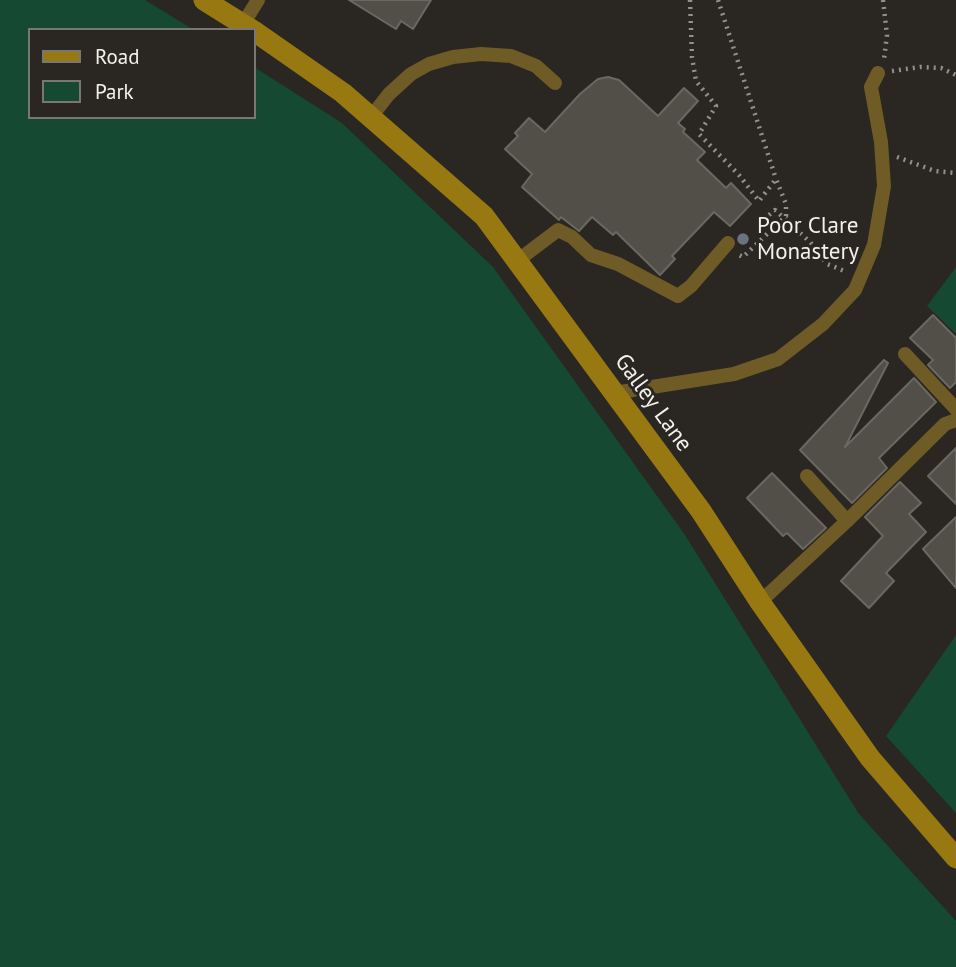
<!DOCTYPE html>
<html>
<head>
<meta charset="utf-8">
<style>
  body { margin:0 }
  #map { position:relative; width:956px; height:967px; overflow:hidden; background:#2a2622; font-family:"PT Sans",sans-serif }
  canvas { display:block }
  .legend { position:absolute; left:28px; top:28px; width:228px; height:91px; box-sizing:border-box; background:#2a2622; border:2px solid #7a7773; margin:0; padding:9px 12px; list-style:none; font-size:21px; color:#f3f0ed }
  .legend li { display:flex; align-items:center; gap:14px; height:35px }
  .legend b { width:35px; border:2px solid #7a7773 }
</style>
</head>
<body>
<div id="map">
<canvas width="956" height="967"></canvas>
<ul class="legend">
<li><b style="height:9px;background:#977811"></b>Road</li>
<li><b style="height:19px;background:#154931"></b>Park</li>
</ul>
</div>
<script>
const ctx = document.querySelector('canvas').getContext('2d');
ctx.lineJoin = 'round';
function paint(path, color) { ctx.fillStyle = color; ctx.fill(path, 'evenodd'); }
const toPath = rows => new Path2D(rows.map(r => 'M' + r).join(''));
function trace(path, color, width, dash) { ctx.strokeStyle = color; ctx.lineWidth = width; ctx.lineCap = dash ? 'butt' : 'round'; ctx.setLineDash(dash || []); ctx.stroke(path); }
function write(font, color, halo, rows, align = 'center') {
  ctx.font = font + ' "PT Sans",sans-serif'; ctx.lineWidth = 6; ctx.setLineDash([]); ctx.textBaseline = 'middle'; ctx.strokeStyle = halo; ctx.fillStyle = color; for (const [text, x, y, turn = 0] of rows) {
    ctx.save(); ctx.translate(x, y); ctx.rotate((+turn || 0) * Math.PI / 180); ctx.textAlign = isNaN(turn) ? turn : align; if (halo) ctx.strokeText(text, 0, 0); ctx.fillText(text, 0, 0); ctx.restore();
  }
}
paint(toPath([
  [0,0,145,0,194,30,30,30,30,117,254,117,254,67,342,123,493,267,685,535,859,814,956,921,956,967,0,967],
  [956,267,956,334,927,306],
  [956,635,956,813,886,736]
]), '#154931');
const building = toPath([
  [349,0,431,0,413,29,401,21,396,29,349,0],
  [608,77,619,80,658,116,684,88,698,101,678,123,685,129,683,132,705,152,697,160,726,188,731,183,751,204,730,226,714,212,672,256,675,259,660,275,616,232,613,235,592,217,579,231,561,217,559,220,522,187,532,174,505,149,518,136,515,133,529,118,545,132,580,94,598,79,608,77],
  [933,315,956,338,956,382,950,388,928,365,933,360,910,338,933,315],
  [884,360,888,363,845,447,914,378,936,402,879,458,887,468,852,503,800,450,884,360],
  [956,448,956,504,928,476,956,448],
  [772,473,826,528,803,549,787,533,783,536,747,498,772,473],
  [900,482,921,503,909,514,926,532,886,573,894,581,869,608,841,581,883,536,865,517,900,482],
  [956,517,956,588,923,549,956,517]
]);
paint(building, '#524e48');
trace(building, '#6b6761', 2);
trace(toPath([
  [690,0,692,57,696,81,716,106,699,134,739,175,759,201,776,179,786,204,786,216,743,257,739,255],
  [718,0,776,179],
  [883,0,887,35,884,59],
  [892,71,920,67,941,68,956,75],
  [897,157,935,171,956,173],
  [769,215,775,210,810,242,827,264,847,272]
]), '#94908d', 4.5, [2, 5]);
trace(toPath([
  [243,24,258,0],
  [371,117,389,94,411,74,429,64,453,57,481,54,511,56,536,66,555,83],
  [517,261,558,230,572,237,591,255,618,264,678,296,691,286,728,243],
  [905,354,956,409],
  [614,393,734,374,778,359,823,324,855,290,874,245,884,186,881,142,871,87,878,73],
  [847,521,945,424,956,420],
  [760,602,847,521,807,476]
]), '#6e5b26', 14);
trace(toPath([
  [204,0,252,30],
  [254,31,343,93,484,216,701,511,760,602,870,758,956,858]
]), '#977811', 21);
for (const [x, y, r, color] of [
  [743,239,7,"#6b7280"]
]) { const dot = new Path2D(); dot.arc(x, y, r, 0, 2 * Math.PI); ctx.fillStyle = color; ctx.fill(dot); trace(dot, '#2a2622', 2.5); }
write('23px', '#f3f0ed', '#2a2622', [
  ["Poor Clare",757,226],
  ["Monastery",757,252]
], 'left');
write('23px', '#f3f0ed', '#2a2622', [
  ["Galley Lane",653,403,54]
]);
</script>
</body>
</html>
